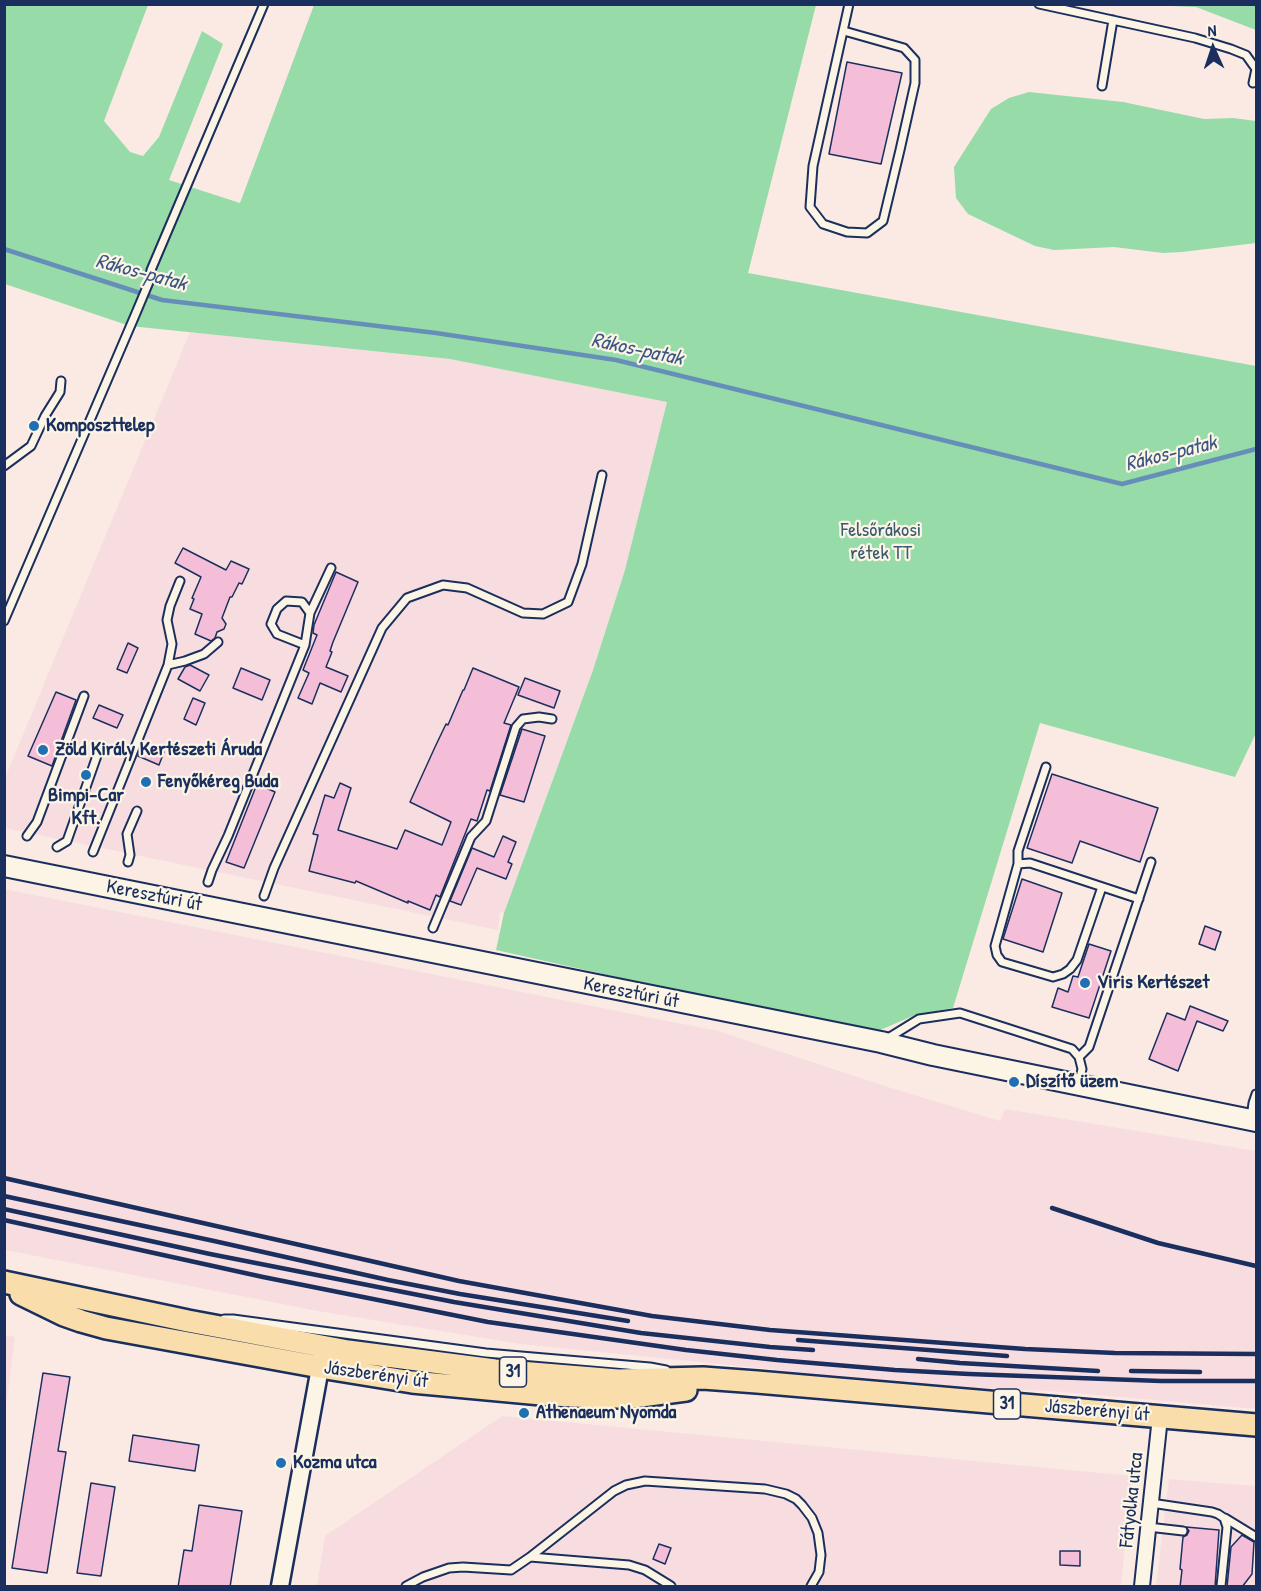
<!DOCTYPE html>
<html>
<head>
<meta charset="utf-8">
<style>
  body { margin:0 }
  #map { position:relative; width:1261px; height:1591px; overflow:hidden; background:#faeae3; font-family:"Patrick Hand",sans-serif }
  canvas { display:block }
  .frame { position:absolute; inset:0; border:6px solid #1b2f5e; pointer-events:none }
  .north { position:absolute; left:1183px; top:18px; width:60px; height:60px; -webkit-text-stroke:4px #fcf5e5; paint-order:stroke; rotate:357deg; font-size:16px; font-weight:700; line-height:24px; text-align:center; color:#1b2f5e }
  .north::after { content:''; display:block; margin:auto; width:21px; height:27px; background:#1b2f5e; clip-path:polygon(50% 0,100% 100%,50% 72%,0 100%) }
</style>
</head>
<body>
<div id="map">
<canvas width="1261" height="1591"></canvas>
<div class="frame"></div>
<div class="north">N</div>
</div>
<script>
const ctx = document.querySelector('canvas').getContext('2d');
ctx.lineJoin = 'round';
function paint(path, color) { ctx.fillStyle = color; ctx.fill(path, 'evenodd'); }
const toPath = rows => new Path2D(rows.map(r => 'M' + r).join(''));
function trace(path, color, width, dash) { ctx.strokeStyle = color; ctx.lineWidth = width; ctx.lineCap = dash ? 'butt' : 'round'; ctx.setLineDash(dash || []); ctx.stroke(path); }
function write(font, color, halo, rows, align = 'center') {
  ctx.font = font + ' "Patrick Hand",sans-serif'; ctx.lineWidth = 4.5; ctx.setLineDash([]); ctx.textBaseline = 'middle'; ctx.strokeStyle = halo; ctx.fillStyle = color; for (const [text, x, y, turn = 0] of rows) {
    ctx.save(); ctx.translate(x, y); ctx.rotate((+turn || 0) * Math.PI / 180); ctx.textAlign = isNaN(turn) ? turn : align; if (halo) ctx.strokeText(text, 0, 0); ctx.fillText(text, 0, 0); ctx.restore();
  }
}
paint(toPath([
  [190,332,450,359,667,402,625,570,593,670,504,913,500,912,498,930,5,828,5,778],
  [4,889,718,1031,888,1087,1000,1121,1005,1109,1256,1151,1256,1409,1051,1391,972,1388,869,1379,520,1344,318,1311,5,1250],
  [5,1335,15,1337,5,1414,4,1335],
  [502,1416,1132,1476,1121,1586,317,1586,325,1536],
  [1169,1479,1256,1486,1256,1586,1156,1586]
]), '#f8dde0');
paint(toPath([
  [5,5,148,5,104,121,130,152,143,156,159,137,202,31,223,44,169,180,240,203,314,5,816,5,748,273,1256,366,1256,733,1235,777,1040,723,953,1008,915,1015,871,1034,496,950,504,913,593,670,625,570,667,402,450,359,130,326,5,284],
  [1147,5,1256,5,1256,30,1196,7],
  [1029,92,1123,102,1204,119,1233,118,1256,121,1256,243,1182,252,1163,253,1114,247,1054,250,1035,246,968,214,956,198,954,167,991,109,1009,98]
]), '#97dba8');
trace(toPath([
  [4,249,162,300,436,333,616,360,1122,484,1256,449]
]), '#658fb9', 4.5);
const building = toPath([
  [847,62,902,73,881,164,829,154,847,62],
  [183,548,226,570,231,561,249,569,242,584,239,583,232,597,230,597,222,618,226,624,224,629,217,632,215,638,211,641,195,634,202,614,190,609,194,599,192,598,201,577,175,563,183,548],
  [336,572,358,582,333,642,330,651,332,652,326,667,348,676,341,692,320,683,312,704,298,698,309,673,303,670,317,635,313,633,314,625,336,572],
  [128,643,138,648,127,673,117,669,128,643],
  [190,665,209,675,200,691,178,679,185,667,190,665],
  [241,668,270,680,262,700,233,688,241,668],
  [473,668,519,687,504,723,511,725,490,791,487,790,477,821,471,819,440,897,436,895,430,910,408,901,408,903,356,881,355,883,309,871,318,835,313,834,325,795,334,798,340,783,351,788,338,830,397,849,405,830,442,845,451,822,410,802,435,747,446,724,448,725,463,690,464,690,473,668],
  [525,678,560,691,554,708,518,695,525,678],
  [56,692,76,700,52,766,28,756,56,692],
  [193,698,205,703,196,725,184,719,193,698],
  [99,705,123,715,117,728,93,718,99,705],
  [522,729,545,736,524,802,500,795,522,729],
  [143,743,164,752,159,765,138,756,143,743],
  [1052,774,1158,808,1140,862,1080,841,1072,863,1027,848,1052,774],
  [257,784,275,792,244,868,226,862,257,784],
  [503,836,516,842,508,862,512,864,506,879,477,868,461,905,450,901,472,848,494,857,503,836],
  [1022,879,1062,893,1043,952,1003,939,1022,879],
  [1205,926,1221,932,1215,950,1199,944,1205,926],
  [1089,944,1111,951,1089,1018,1052,1007,1058,988,1068,992,1073,976,1078,977,1089,944],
  [1190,1006,1228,1021,1223,1031,1197,1021,1178,1071,1149,1059,1167,1013,1185,1020,1190,1006],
  [43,1373,70,1377,58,1451,66,1452,47,1573,12,1568,43,1373],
  [133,1435,199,1445,195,1471,129,1461,133,1435],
  [91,1483,115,1487,101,1576,77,1573,91,1483],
  [199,1505,242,1511,230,1587,178,1587,184,1550,192,1551,199,1505],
  [1186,1527,1219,1530,1215,1587,1180,1587,1182,1570,1180,1569,1183,1537,1187,1535,1189,1531,1186,1527],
  [1242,1535,1254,1542,1252,1574,1242,1587,1227,1587,1231,1547,1242,1535],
  [659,1544,671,1548,665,1564,653,1559,659,1544],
  [1060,1551,1080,1551,1080,1566,1060,1565,1060,1551]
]);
paint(building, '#f4bed9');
trace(building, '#1b2f5e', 1.5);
const service = toPath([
  [1039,4,1195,38,1231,49,1246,55,1256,69,1253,83],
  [844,31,904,48,915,60,915,83,900,150,883,221,867,233,847,232,823,224,810,207,813,166,849,4],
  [1102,86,1113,20],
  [4,466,31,446,45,416,60,392,61,381],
  [4,621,136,313,149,282,151,270,264,4],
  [305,645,277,634,271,624,277,609,286,601,302,602,310,613],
  [168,665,172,644,167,620,170,606,180,581],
  [1046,767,1018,851,1018,864,995,946,997,955,1002,962,1053,977,1063,974,1070,969,1077,960,1102,887],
  [27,836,37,822,84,696],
  [57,847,67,841,99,750],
  [93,852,168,665,185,661,204,654,218,642],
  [128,862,130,855,127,834,137,811],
  [1018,864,1030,863,1139,899],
  [208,882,212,870,228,836,305,645,310,613,331,568],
  [264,896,274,868,382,628,407,598,443,585,467,588,523,613,543,614,568,602,582,564,602,475],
  [433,928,471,837,486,821,516,727,523,719,539,717,552,719],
  [885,1040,919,1019,960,1013,1072,1049,1079,1057,1082,1069,1079,1082],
  [1079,1057,1089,1047,1092,1038,1151,862],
  [1251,1118,1253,1103,1256,1094],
  [224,1319,233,1319,486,1353,650,1367,666,1370],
  [1151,1503,1212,1512,1218,1514,1224,1518,1227,1527,1221,1586],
  [1225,1518,1256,1537],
  [1148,1527,1183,1531],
  [530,1557,614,1491,626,1485,645,1481,765,1489,786,1494,796,1499,802,1505,812,1518,818,1533,821,1555,819,1572,811,1586],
  [406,1586,423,1577,449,1568,463,1567,511,1570,530,1557,629,1565,645,1570,671,1586]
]);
const minor = toPath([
  [1142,1586,1160,1417]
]);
const tertiary = toPath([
  [280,1586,322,1357]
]);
const secondary = toPath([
  [4,866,881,1042,933,1055,1256,1121]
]);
const primary = toPath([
  [4,1282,188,1321,348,1351,495,1370,618,1380,703,1378,757,1382,1256,1425],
  [21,1294,64,1315,81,1321,106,1328,320,1367,412,1382,552,1395,596,1397,633,1397,686,1390]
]);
trace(service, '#1b2f5e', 11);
trace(minor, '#1b2f5e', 18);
trace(tertiary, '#1b2f5e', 21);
trace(secondary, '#1b2f5e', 24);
trace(primary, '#1b2f5e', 26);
trace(service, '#fcf5e5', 7);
trace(minor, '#fcf5e5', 14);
trace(tertiary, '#fcf5e5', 16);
trace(secondary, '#fcf5e5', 20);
trace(primary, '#f9deab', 21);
trace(toPath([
  [4,1178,459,1281,652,1316,770,1330,1025,1349,1115,1353,1256,1354],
  [4,1196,214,1241,388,1280,460,1294,628,1321],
  [1052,1208,1158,1243,1256,1266],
  [4,1209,210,1254,454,1302,641,1333,770,1347,813,1350],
  [4,1220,263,1277,488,1322,686,1350,777,1360,895,1370,969,1374,1161,1381,1256,1381],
  [798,1340,1007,1356],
  [918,1359,960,1363,1098,1371],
  [1131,1371,1200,1372]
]), '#1b2f5e', 4.5);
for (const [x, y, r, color] of [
  [34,426,6,"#1f6fb2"],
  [43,750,6,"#1f6fb2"],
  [86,775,6,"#1f6fb2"],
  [146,782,6,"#1f6fb2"],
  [1085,983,6,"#1f6fb2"],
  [1014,1082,6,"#1f6fb2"],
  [524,1413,6,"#1f6fb2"],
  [281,1463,6,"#1f6fb2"]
]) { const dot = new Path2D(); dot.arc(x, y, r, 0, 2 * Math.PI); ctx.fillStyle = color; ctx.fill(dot); trace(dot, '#fcf5e5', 2); }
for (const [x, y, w] of [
  [513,1372,27],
  [1007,1404,27]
]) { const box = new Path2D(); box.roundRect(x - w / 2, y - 15, w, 30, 4.5); ctx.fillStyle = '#fcf5e5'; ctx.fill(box); trace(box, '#1b2f5e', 1.5); }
write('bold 18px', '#1b2f5e', null, [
  ["31",513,1372],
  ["31",1007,1404]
]);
write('bold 20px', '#1b2f5e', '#fcf5e5', [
  ["Komposzttelep",46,426],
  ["Zöld Király Kertészeti Áruda",55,750],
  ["Fenyőkéreg Buda",158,782],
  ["Bimpi-Car",86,796,"center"],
  ["Kft.",86,819,"center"],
  ["Viris Kertészet",1097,983],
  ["Díszítő üzem",1026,1082],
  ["Athenaeum Nyomda",536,1413],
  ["Kozma utca",293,1463]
], 'left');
write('20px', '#3a5a70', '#fcf5e5', [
  ["Felsőrákosi",881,531],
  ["rétek TT",881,554]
]);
write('20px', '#1b2f5e', '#fcf5e5', [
  ["Keresztúri út",154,896,11],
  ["Keresztúri út",631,993,11],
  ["Jászberényi út",376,1375,8],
  ["Jászberényi út",1097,1411,5],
  ["Fátyolka utca",1132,1500,-84]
]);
write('italic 21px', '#3a5784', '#fcf5e5', [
  ["Rákos-patak",141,273,15],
  ["Rákos-patak",637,350,12],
  ["Rákos-patak",1171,454,-14]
]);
</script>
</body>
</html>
